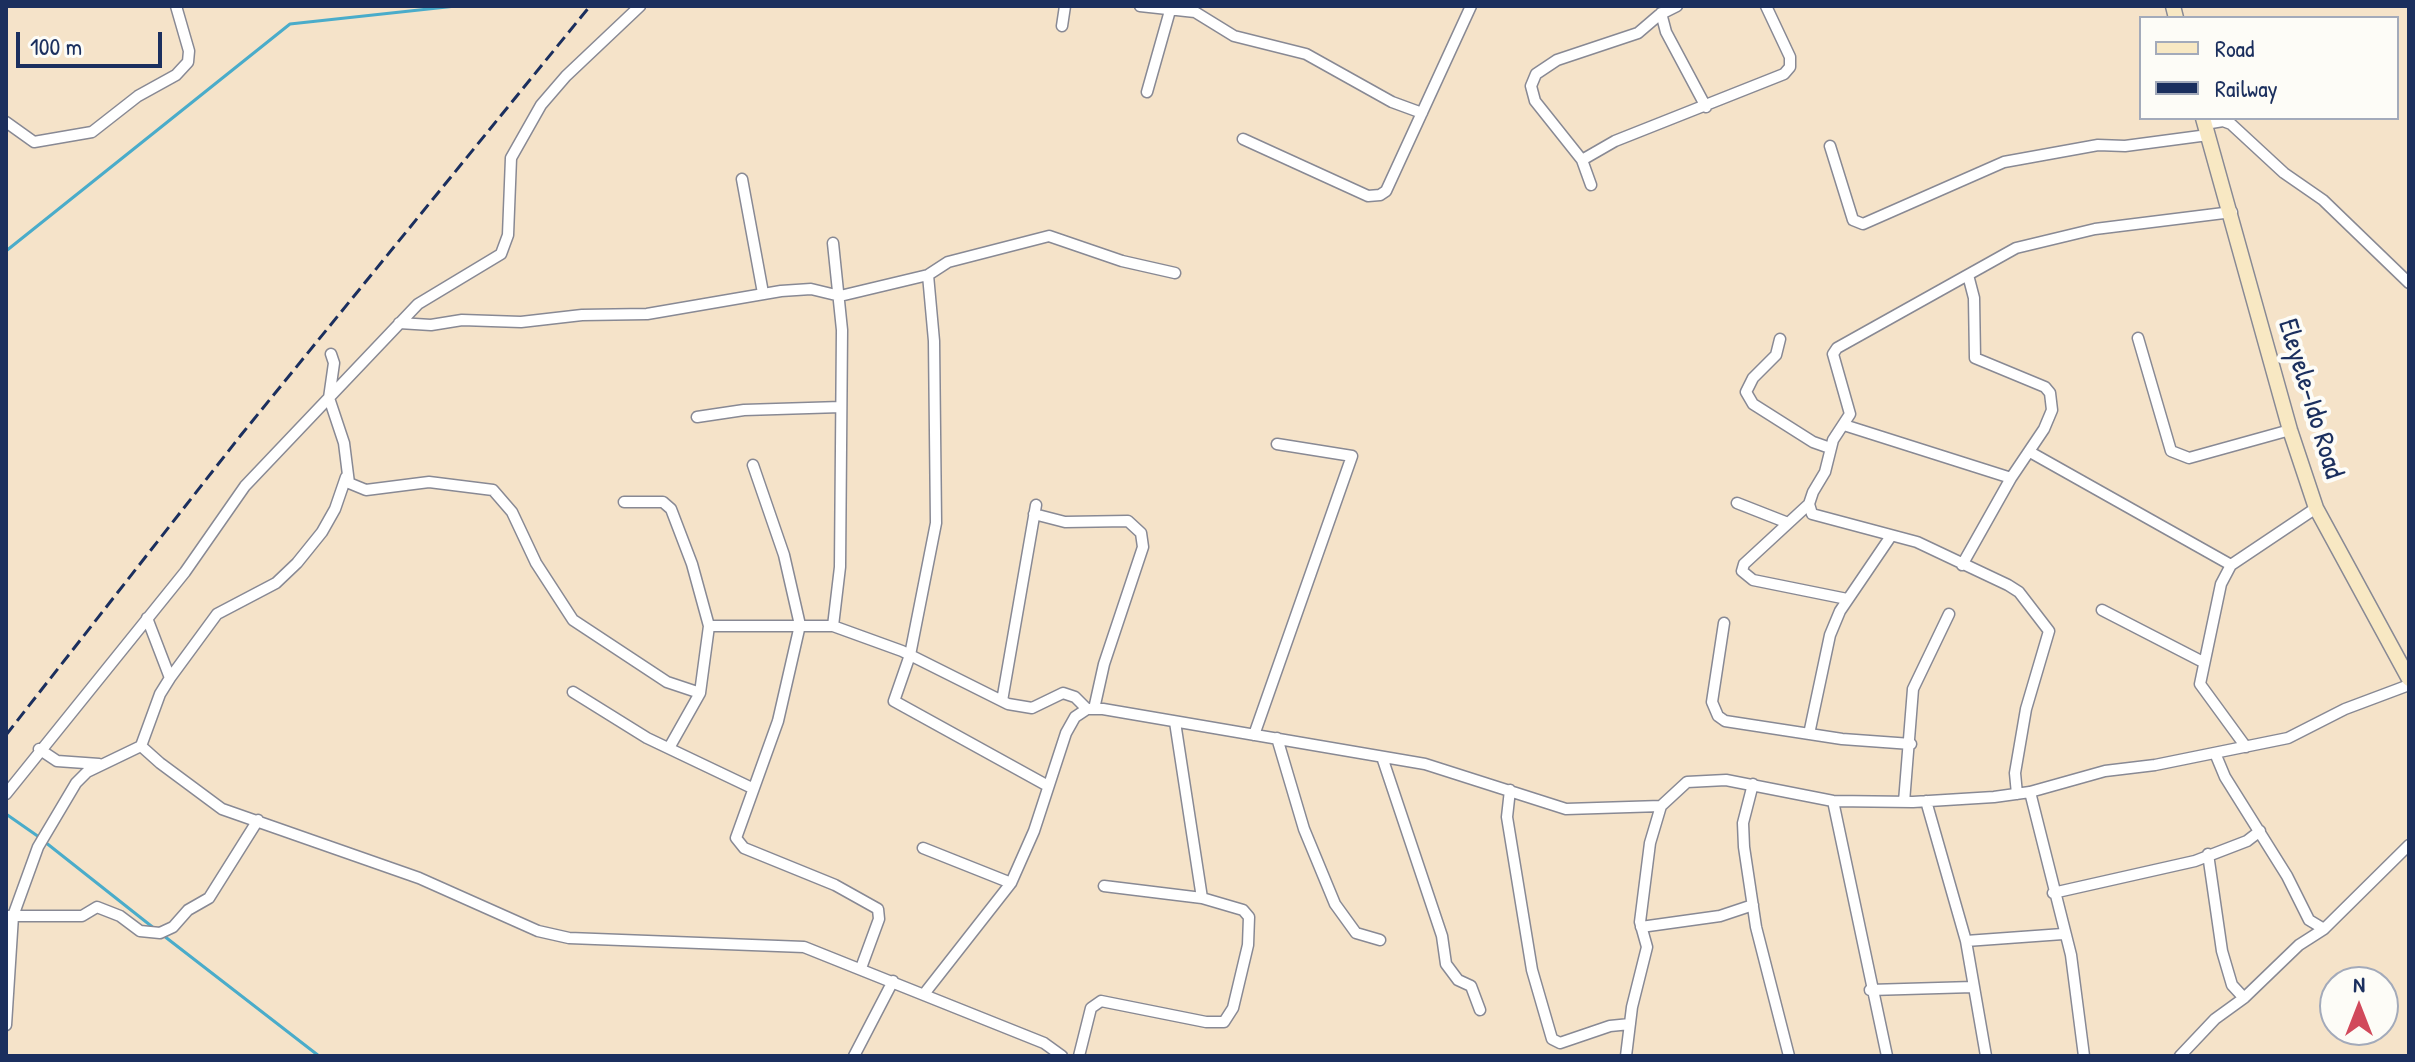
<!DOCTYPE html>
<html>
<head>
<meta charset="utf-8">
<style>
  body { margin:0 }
  #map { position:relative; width:2415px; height:1062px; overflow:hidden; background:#f5e3c9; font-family:"Patrick Hand",sans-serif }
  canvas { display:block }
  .frame { position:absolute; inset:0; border:8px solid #1b2f5e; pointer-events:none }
  .legend { position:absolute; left:2139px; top:16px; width:260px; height:104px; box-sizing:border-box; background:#fdfcf7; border:2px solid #a3aaba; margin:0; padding:10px 14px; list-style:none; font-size:24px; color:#1b2f5e }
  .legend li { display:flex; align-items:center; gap:16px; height:40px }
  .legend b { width:40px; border:2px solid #a3aaba }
  .north { position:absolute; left:2319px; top:966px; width:80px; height:80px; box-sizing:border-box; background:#fdfcf7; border:2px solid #a3aaba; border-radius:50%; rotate:0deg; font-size:22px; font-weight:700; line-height:32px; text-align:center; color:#1b2f5e }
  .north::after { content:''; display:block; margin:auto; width:28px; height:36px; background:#d1495b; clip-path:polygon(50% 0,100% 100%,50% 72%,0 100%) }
  .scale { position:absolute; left:16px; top:32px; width:146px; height:36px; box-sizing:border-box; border:4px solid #1b2f5e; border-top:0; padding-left:10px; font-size:24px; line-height:28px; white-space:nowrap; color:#1b2f5e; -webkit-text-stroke:6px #fdfcf7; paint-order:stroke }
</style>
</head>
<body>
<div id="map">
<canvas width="2415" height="1062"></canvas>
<div class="frame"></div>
<ul class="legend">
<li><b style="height:10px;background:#f8e8c3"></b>Road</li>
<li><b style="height:10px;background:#1b2f5e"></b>Railway</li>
</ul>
<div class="north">N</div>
<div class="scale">100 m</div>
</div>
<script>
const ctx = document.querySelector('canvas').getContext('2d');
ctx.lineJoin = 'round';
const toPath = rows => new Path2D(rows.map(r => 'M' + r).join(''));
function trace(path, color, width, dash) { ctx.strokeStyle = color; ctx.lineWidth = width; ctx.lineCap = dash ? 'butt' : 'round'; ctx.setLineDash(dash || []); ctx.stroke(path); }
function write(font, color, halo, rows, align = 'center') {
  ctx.font = font + ' "Patrick Hand",sans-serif'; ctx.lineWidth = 8; ctx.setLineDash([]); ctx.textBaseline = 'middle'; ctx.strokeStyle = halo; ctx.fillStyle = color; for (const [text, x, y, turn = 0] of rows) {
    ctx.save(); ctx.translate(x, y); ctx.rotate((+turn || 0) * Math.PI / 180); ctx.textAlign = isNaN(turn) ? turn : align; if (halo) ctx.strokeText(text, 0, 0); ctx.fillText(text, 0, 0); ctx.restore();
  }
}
trace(toPath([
  [6,251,290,24,456,6],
  [6,814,39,837],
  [45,842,155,929],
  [164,936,319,1056]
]), '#4aacca', 3);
const street = toPath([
  [1140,6,1195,12,1234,36,1306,54,1392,102,1422,113],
  [1661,13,1666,32,1706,107],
  [1062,26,1065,6],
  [1147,92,1171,7],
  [6,122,34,142,92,132,138,96,176,75,188,62,189,51,176,6],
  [2205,124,2223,121,2231,124,2284,173,2323,200,2409,283],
  [1243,139,1368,196,1380,195,1386,191,1471,6],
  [1830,146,1853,220,1863,224,2004,162,2098,145,2125,146,2208,135],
  [1582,160,1615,141,1784,74,1790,67,1790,57,1766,6],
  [742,179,763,293],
  [1591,185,1582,160,1535,101,1531,86,1536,74,1557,60,1638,33,1659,15,1677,6],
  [928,275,934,341,936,523,910,655,894,701,1048,786],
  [399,323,431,325,462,320,521,322,582,315,647,314,781,291,811,289,840,296,928,275,948,262,1049,236,1122,261,1175,273],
  [2138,338,2171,451,2189,458,2290,430],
  [1780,339,1776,355,1753,378,1746,392,1753,404,1813,442,1830,448],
  [331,354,334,363,329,398,344,443,349,483,366,490,429,482,493,490,512,512,536,563,573,620,667,682,700,693,709,626,692,564,671,509,663,502,624,502],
  [697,417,744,410,841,407],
  [1844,425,2011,478],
  [2030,452,2231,565],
  [753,465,784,555,800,625,778,721,736,838,744,848,835,885,878,909,879,919,861,968],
  [346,477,335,509,322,532,297,563,276,583,217,614,170,678,160,694,141,746,160,763,222,809,419,878,538,931,569,938,804,947,1044,1043,1062,1056],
  [1737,503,1788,523],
  [1809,504,1744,564,1742,571,1753,580,1847,599],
  [1034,514,1065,522,1128,521,1141,533,1143,547,1104,664,1094,709],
  [1962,565,2011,478,2044,429,2052,410,2050,393,2045,387,1975,358,1974,298,1968,275],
  [2102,610,2203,662],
  [147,618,170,678],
  [1724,623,1712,702,1718,716,1725,721,1842,739,1911,744],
  [709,626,833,626,902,651,1008,704,1032,708,1063,693,1075,697,1087,709],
  [833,626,840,567,842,330,833,243],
  [573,692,647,738,752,788],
  [1002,701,1036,505],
  [1175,722,1202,898],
  [1809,734,1830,635,1840,611,1891,536],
  [1254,735,1352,456,1277,444],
  [1277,738,1304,829,1335,904,1356,933,1380,940],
  [2246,747,2200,684,2221,584,2231,565,2316,508],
  [669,748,700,693],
  [39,749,57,761,99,764],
  [2215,753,2225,777,2287,876,2309,920,2324,929,2409,845],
  [1382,757,1442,936,1446,964,1458,980,1471,986,1480,1010],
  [1753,784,1743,823,1744,847,1756,927,1789,1056],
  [1510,790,1507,817,1532,970,1552,1039,1560,1043,1610,1026,1630,1024],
  [2030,792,2071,955,2084,1056],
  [6,794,185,572,245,486,418,304,501,254,508,235,511,158,541,105,566,76,640,6],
  [2017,794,2015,773,2026,709,2049,631,2019,592,2008,585,1917,542,1812,514,1809,504,1813,492,1825,472,1833,440,1850,414,1833,354,1837,348,2016,248,2095,229,2232,212],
  [1833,801,1887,1056],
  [1926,801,1966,941,1986,1056],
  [1904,802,1913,689,1949,614],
  [923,848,1011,883],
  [2208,854,2222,951,2232,985,2244,998,2299,945,2324,929],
  [2053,893,2195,861,2247,841,2260,831],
  [8,916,82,916,97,907,120,916,140,931,160,933,173,927,188,910,209,898,258,820],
  [1641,927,1720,916,1753,905],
  [1966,941,2063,934],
  [1870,990,1973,987],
  [924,994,1011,883,1034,831,1066,733,1075,717,1087,709,1103,709,1425,764,1566,809,1661,806],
  [6,1025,13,916,38,847,76,783,87,772,141,746],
  [854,1056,893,981],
  [1079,1056,1091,1008,1101,1001,1206,1022,1224,1022,1233,1008,1248,945,1249,917,1243,910,1202,898,1104,886],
  [1626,1056,1632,1007,1647,947,1640,922,1650,843,1661,806,1687,782,1726,780,1833,801,1913,802,1994,797,2030,792,2105,771,2155,765,2288,738,2345,709,2409,685],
  [2180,1056,2215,1019,2244,998]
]);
const secondary = toPath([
  [2173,6,2176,18],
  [2203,118,2290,430,2316,508,2409,679]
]);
trace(street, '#888994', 13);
trace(secondary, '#888994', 17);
trace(street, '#fff', 10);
trace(secondary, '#f8e8c3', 14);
trace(toPath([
  [6,735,241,435,590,6]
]), '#1b2f5e', 3, [12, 6]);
write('28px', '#1b2f5e', '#fdfcf7', [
  ["Eleyele-Ido Road",2310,399,73]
]);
</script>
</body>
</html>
